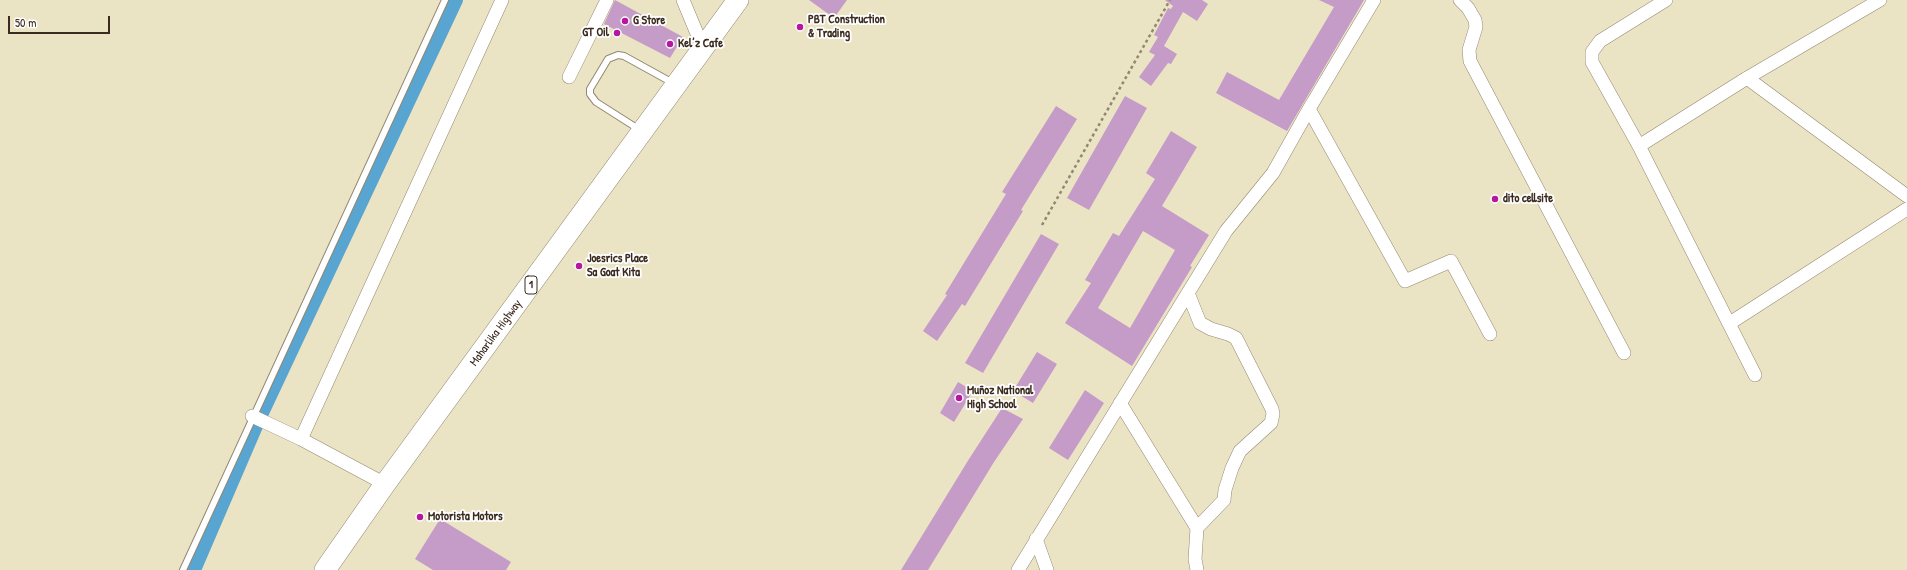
<!DOCTYPE html>
<html>
<head>
<meta charset="utf-8">
<style>
  body { margin:0 }
  #map { position:relative; width:1907px; height:570px; overflow:hidden; background:#ebe4c4; font-family:"Patrick Hand",sans-serif }
  canvas { display:block }
  .scale { position:absolute; left:8px; top:16px; width:102px; height:18px; box-sizing:border-box; border:2px solid #3b2a1e; border-top:0; padding-left:5px; font-size:12px; line-height:14px; white-space:nowrap; color:#3b2a1e; -webkit-text-stroke:3px #fff; paint-order:stroke }
</style>
</head>
<body>
<div id="map">
<canvas width="1907" height="570"></canvas>
<div class="scale">50 m</div>
</div>
<script>
const ctx = document.querySelector('canvas').getContext('2d');
ctx.lineJoin = 'round';
const toPath = rows => new Path2D(rows.map(r => 'M' + r).join(''));
function trace(path, color, width, dash) { ctx.strokeStyle = color; ctx.lineWidth = width; ctx.lineCap = dash ? 'butt' : 'round'; ctx.setLineDash(dash || []); ctx.stroke(path); }
function paint(path, color) { ctx.fillStyle = color; ctx.fill(path, 'evenodd'); }
function write(font, color, halo, rows, align = 'center') {
  ctx.font = font + ' "Patrick Hand",sans-serif'; ctx.lineWidth = 3.5; ctx.setLineDash([]); ctx.textBaseline = 'middle'; ctx.strokeStyle = halo; ctx.fillStyle = color; for (const [text, x, y, turn = 0] of rows) {
    ctx.save(); ctx.translate(x, y); ctx.rotate((+turn || 0) * Math.PI / 180); ctx.textAlign = isNaN(turn) ? turn : align; if (halo) ctx.strokeText(text, 0, 0); ctx.fillText(text, 0, 0); ctx.restore();
  }
}
trace(toPath([
  [261,415,456,0],
  [194,570,256,426]
]), '#57a5d0', 14);
paint(toPath([
  [615,0,683,37,670,58,604,24],
  [809,0,847,0,834,18],
  [1165,0,1202,0,1208,4,1197,21,1183,12,1164,46,1177,54,1171,64,1168,63,1151,86,1139,77,1155,55,1149,52,1158,37,1154,35,1168,8,1171,9,1173,6],
  [1319,0,1364,0,1287,131,1216,93,1227,72,1279,100,1334,7],
  [1125,96,1147,108,1089,210,1067,198],
  [1056,106,1077,119,1021,210,1023,211,965,306,962,304,937,341,923,331,947,295,945,294,1006,194,1002,192],
  [1171,131,1197,147,1162,206,1209,235,1190,266,1192,267,1132,366,1065,323,1091,283,1085,280,1113,233,1119,236,1155,179,1146,173],
  [1143,231,1175,250,1130,328,1098,308],
  [1041,234,1059,244,983,373,965,363],
  [1037,352,1057,364,1033,403,1013,391],
  [958,382,973,391,954,422,940,413],
  [1085,390,1104,403,1068,460,1049,448],
  [1002,408,1023,419,994,462,928,570,901,570,969,459],
  [440,519,511,562,506,570,433,570,415,559]
]), '#c59bc7');
const service = toPath([
  [640,130,596,102,590,94,590,89,608,59,618,55,624,56,673,83],
  [183,570,445,0]
]);
const minor = toPath([
  [683,0,703,48],
  [1460,0,1468,8,1475,20,1476,27,1469,50,1470,61,1624,353],
  [1666,0,1600,41,1592,52,1592,62,1639,146,1755,375],
  [569,77,607,0],
  [1747,78,1907,196],
  [1309,109,1405,281,1451,261,1490,334],
  [1639,146,1747,78,1880,0],
  [1188,293,1200,323,1211,329,1228,334,1236,338,1272,409,1273,414,1271,423,1240,451,1232,468,1225,490,1224,500,1197,528],
  [1730,323,1907,209],
  [1120,403,1197,528,1195,559,1197,570],
  [252,416,301,439,385,484],
  [301,439,502,0],
  [1036,539,1047,570],
  [1018,570,1226,231,1273,173,1309,109,1374,0]
]);
const trunk = toPath([
  [325,570,385,484,738,0]
]);
trace(service, '#938771', 8);
trace(minor, '#938771', 14);
trace(trunk, '#938771', 22);
trace(toPath([
  [1042,225,1170,0]
]), '#938771', 2.5, [3, 3]);
trace(service, '#fff', 6);
trace(minor, '#fff', 13);
trace(trunk, '#fff', 21);
for (const [x, y, r, color] of [
  [625,21,4,"#b5179e"],
  [800,27,4,"#b5179e"],
  [617,33,4,"#b5179e"],
  [670,44,4,"#b5179e"],
  [1495,199,4,"#b5179e"],
  [579,266,4,"#b5179e"],
  [959,398,4,"#b5179e"],
  [420,517,4,"#b5179e"]
]) { const dot = new Path2D(); dot.arc(x, y, r, 0, 2 * Math.PI); ctx.fillStyle = color; ctx.fill(dot); trace(dot, '#fff', 1.5); }
for (const [x, y, w] of [
  [531,285,12]
]) { const box = new Path2D(); box.roundRect(x - w / 2, y - 9, w, 18, 3); ctx.fillStyle = '#fff'; ctx.fill(box); trace(box, '#3b2a1e', 1); }
write('bold 11px', '#3b2a1e', null, [
  ["1",531,285]
]);
write('bold 12px', '#3b2a1e', '#fff', [
  ["PBT Construction",808,20],
  ["& Trading",808,34],
  ["G Store",633,21],
  ["GT Oil",609,33,"right"],
  ["Kel’z Cafe",678,44],
  ["dito cellsite",1503,199],
  ["Joesrics Place",587,259],
  ["Sa Goat Kita",587,273],
  ["Muñoz National",967,391],
  ["High School",967,405],
  ["Motorista Motors",428,517]
], 'left');
write('12px', '#3b2a1e', '#fff', [
  ["Maharlika Highway",496,333,-54]
]);
</script>
</body>
</html>
